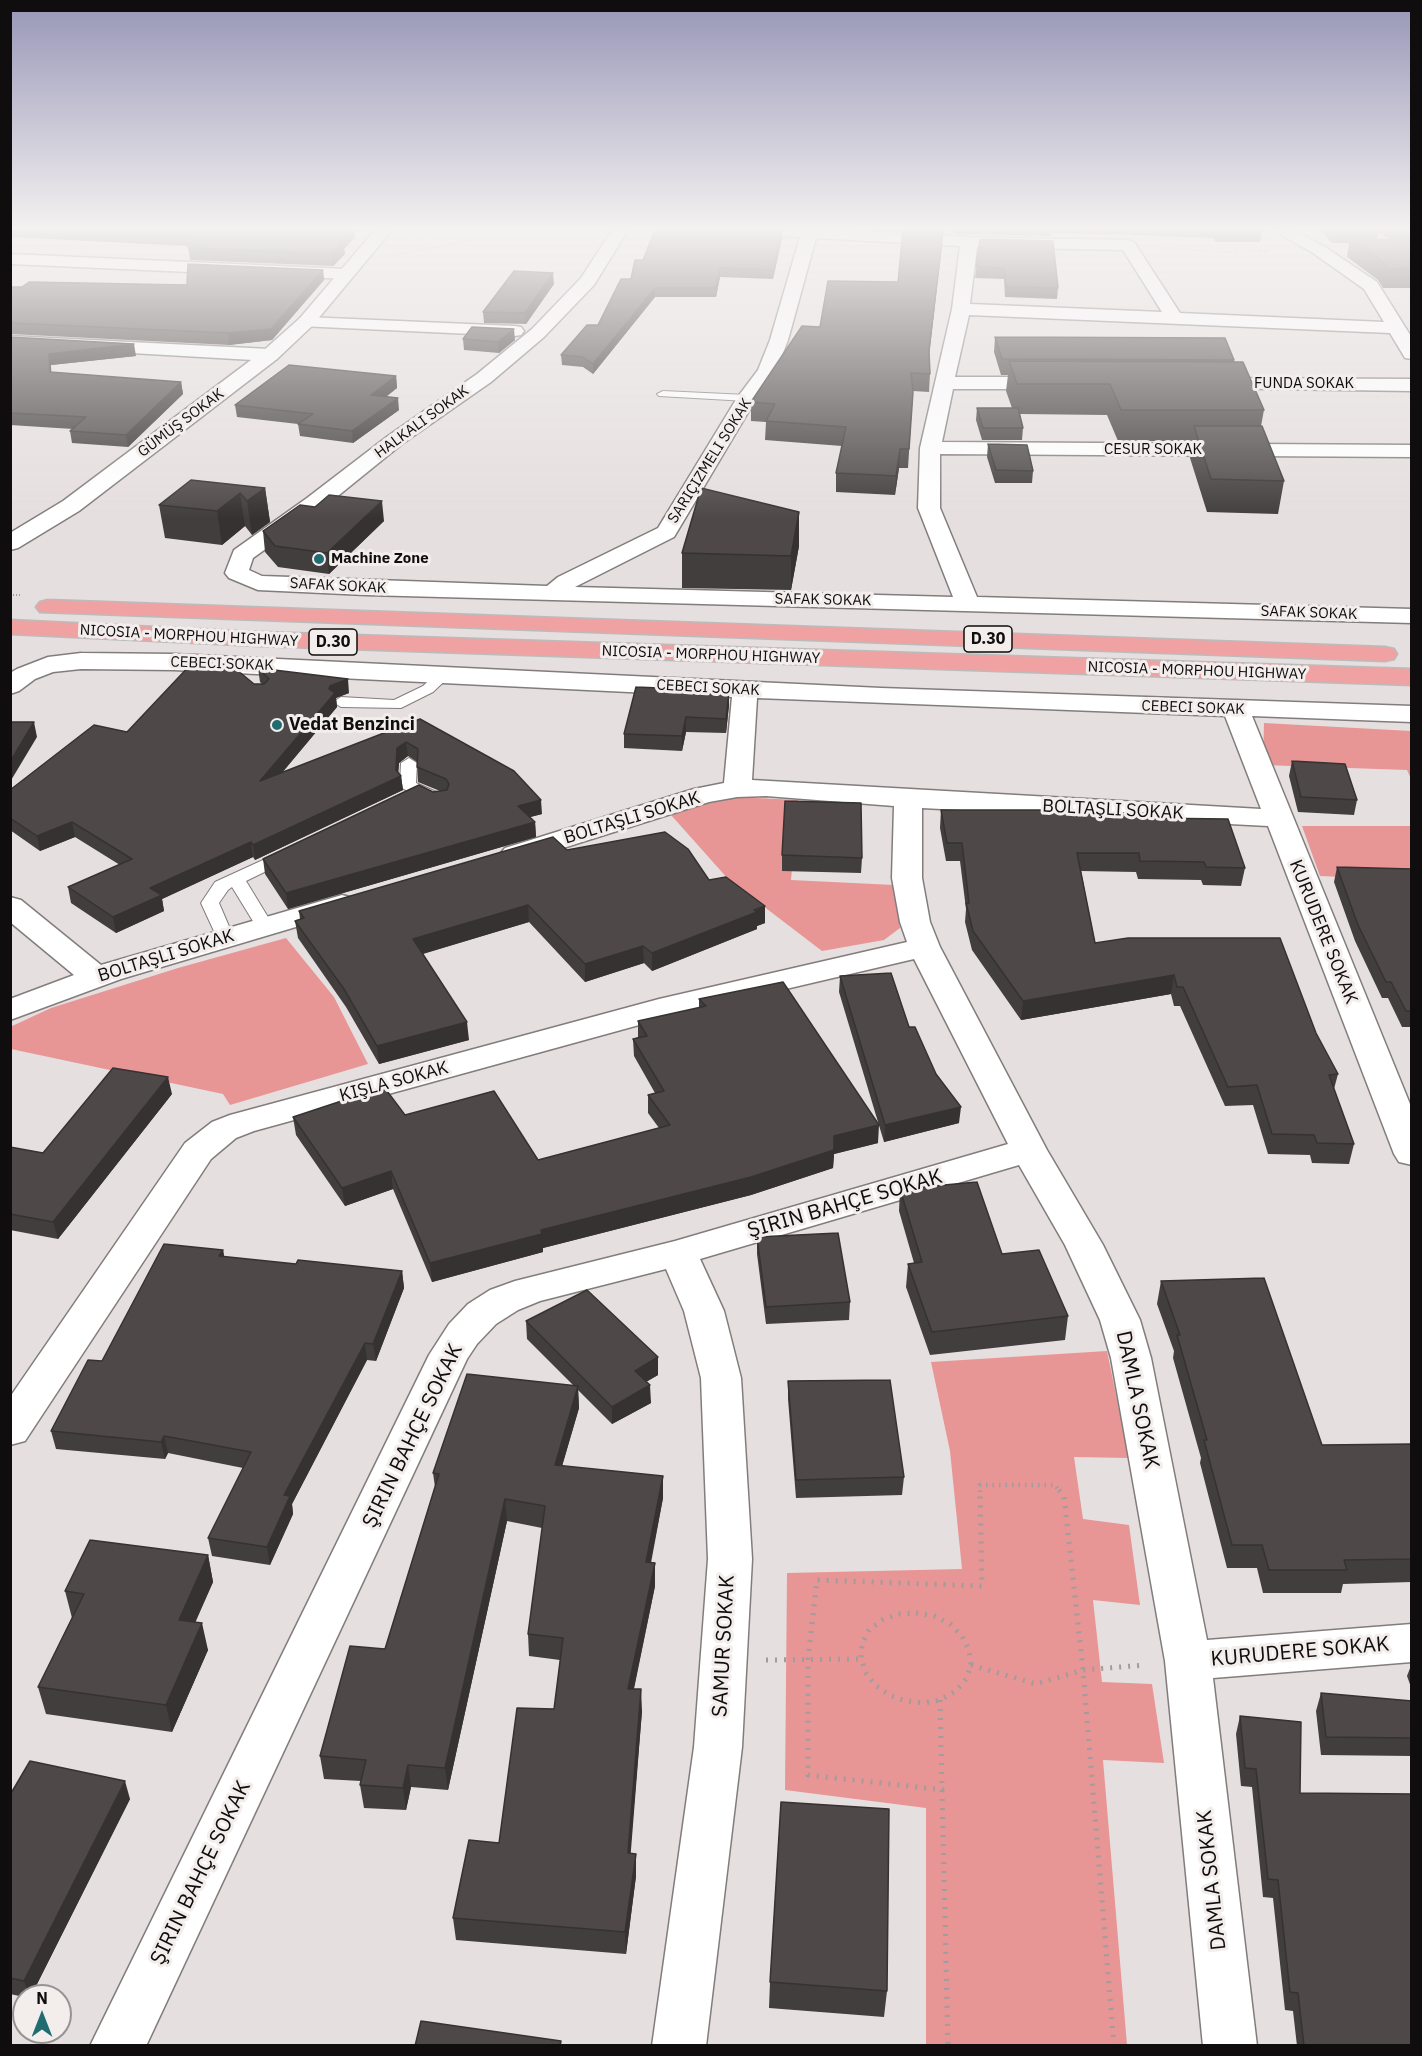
<!DOCTYPE html>
<html>
<head>
<meta charset="utf-8">
<style>
  body { margin:0 }
  #map { position:relative; width:1422px; height:2056px; overflow:hidden; background:#e6dfdf; font-family:"IBM Plex Sans",sans-serif }
  canvas { display:block }
  .frame { position:absolute; inset:0; border:12px solid #0f0d0d; pointer-events:none }
  .north { position:absolute; left:12px; top:1984px; width:60px; height:60px; box-sizing:border-box; background:#f3edec; border:2px solid #989393; border-radius:50%; rotate:0deg; font-size:16px; font-weight:700; line-height:24px; text-align:center; color:#0f0d0d }
  .north::after { content:''; display:block; margin:auto; width:21px; height:27px; background:#206c70; clip-path:polygon(50% 0,100% 100%,50% 72%,0 100%) }
</style>
</head>
<body>
<div id="map">
<canvas width="1422" height="2056"></canvas>
<div class="frame"></div>
<div class="north">N</div>
</div>
<script>
const ctx = document.querySelector('canvas').getContext('2d');
ctx.lineJoin = 'round';
function paint(path, color) { ctx.fillStyle = color; ctx.fill(path, 'evenodd'); }
const toPath = rows => new Path2D(rows.map(r => 'M' + r).join(''));
function trace(path, color, width, dash) { ctx.strokeStyle = color; ctx.lineWidth = width; ctx.lineCap = dash ? 'butt' : 'round'; ctx.setLineDash(dash || []); ctx.stroke(path); }
function write(font, color, halo, rows, align = 'center') {
  ctx.font = font + ' "IBM Plex Sans",sans-serif'; ctx.lineWidth = 6; ctx.setLineDash([]); ctx.textBaseline = 'middle'; ctx.strokeStyle = halo; ctx.fillStyle = color; for (const [text, x, y, turn = 0] of rows) {
    ctx.save(); ctx.translate(x, y); ctx.rotate((+turn || 0) * Math.PI / 180); ctx.textAlign = isNaN(turn) ? turn : align; if (halo) ctx.strokeText(text, 0, 0); ctx.fillText(text, 0, 0); ctx.restore();
  }
}
paint(toPath([
  [1264,723,1411,731,1411,779,1407,770,1263,765],
  [735,797,798,800,791,880,894,885,900,928,884,940,822,951,729,880,671,815,714,800],
  [1302,826,1411,826,1411,880,1320,876],
  [286,938,334,997,368,1064,230,1105,223,1094,11,1049,10,1027,51,1008,178,968],
  [1107,1351,1129,1458,1074,1457,1083,1519,1129,1525,1140,1605,1093,1600,1102,1682,1152,1684,1164,1763,1103,1760,1127,2045,926,2045,926,1808,785,1790,787,1573,962,1569,950,1451,931,1362]
]), '#e89595');
const lane = toPath([
  [663,391,747,395,753,398,747,401,659,396,657,394,663,391],
  [444,669,452,674,433,692,401,708,341,707,333,702,341,697,394,700,423,686,439,671,444,669],
  [409,758,417,763,416,783,443,795,445,799,443,803,431,803,402,788,400,785,401,763,409,758],
  [287,849,293,850,296,854,293,858,246,881,274,927,271,931,259,931,232,887,228,890,219,903,234,938,231,942,219,942,201,903,215,882,287,849]
]);
const street = toPath([
  [612,230,628,230,594,285,544,337,491,382,402,444,323,508,253,558,249,570,262,576,547,586,558,577,658,528,737,398,758,370,770,340,800,237,754,235,746,230,845,230,969,237,1128,240,1134,242,1180,313,1384,322,1364,289,1313,253,1273,230,1294,230,1325,247,1377,282,1412,338,1412,359,1405,358,1390,333,969,315,955,377,1053,377,1060,379,1063,383,1060,387,1053,389,953,389,942,442,1412,445,1412,457,940,454,940,508,977,597,1412,609,1412,623,366,595,258,590,229,578,225,573,234,550,307,498,388,436,477,374,532,329,581,278,612,230],
  [816,238,960,246,952,309,920,448,918,508,953,597,575,587,674,537,677,532,756,399,776,371,788,340,816,238],
  [977,247,1123,250,1162,312,970,304,977,247],
  [10,254,347,269,355,274,347,279,10,264,10,254],
  [306,317,515,326,521,327,524,331,521,335,515,336,300,326,297,322,300,318,306,317],
  [10,336,270,349,277,351,279,355,277,359,270,361,10,346,10,336],
  [1209,378,1412,379,1412,391,1202,388,1199,384,1202,380,1209,378],
  [81,653,174,654,881,688,1412,706,1412,722,1252,716,1412,1109,1412,1165,1399,1162,1394,1154,1268,826,922,808,922,878,930,922,940,947,1047,1150,1103,1245,1140,1320,1151,1358,1207,1640,1412,1624,1412,1662,1213,1678,1257,2046,1203,2046,1165,1661,1111,1358,1100,1320,1065,1245,1019,1165,700,1259,724,1311,741,1378,752,1559,742,1747,706,2046,652,2046,694,1747,708,1559,701,1378,684,1311,666,1269,540,1301,518,1310,496,1324,477,1344,467,1359,146,2046,90,2046,429,1355,449,1324,468,1304,490,1290,515,1281,675,1241,1008,1144,914,959,679,1014,254,1131,236,1138,211,1159,25,1441,10,1445,10,1397,185,1143,212,1122,230,1115,659,999,907,942,900,922,892,878,894,806,766,796,737,797,709,802,525,860,515,863,505,860,500,854,505,848,694,789,724,783,732,697,174,670,81,669,53,672,35,679,19,691,10,694,10,673,17,669,48,657,81,653],
  [757,698,1225,716,1261,809,752,780,757,698],
  [342,895,353,898,357,904,353,910,121,979,10,1020,10,999,74,975,10,922,10,897,21,900,101,965,342,895]
]);
const secondary = toPath([
  [375,230,392,230,312,326,277,359,79,511,18,548,10,550,10,533,63,501,263,351,300,318,375,230]
]);
const highway = toPath([
  [48,600,1385,647,1394,649,1397,654,1394,659,1385,661,40,612,36,607,40,602,48,600],
  [10,620,260,632,1412,669,1412,685,260,646,10,634,10,620]
]);
trace(lane, '#827d7c', 2);
trace(street, '#827d7c', 3);
trace(secondary, '#827d7c', 3);
trace(highway, '#bcbbbb', 3);
trace(toPath([
  [409,233,493,236,584,235],
  [1162,248,1223,252,1268,251],
  [398,254,485,238],
  [10,595,22,595]
]), '#a29c9c', 2, [1, 2]);
trace(toPath([
  [980,1492,980,1485,1055,1485,1060,1492]
]), '#a29c9c', 4.5, [1.5, 5]);
trace(toPath([
  [1059,1490,1064,1496,1083,1670,1114,2046],
  [916,1613,934,1616,950,1624,962,1636,969,1650,971,1665,966,1679,956,1691,940,1700,924,1703,906,1701,889,1695,875,1685,866,1673,861,1659,862,1644,869,1630,882,1620,898,1614,916,1613],
  [766,1660,861,1659],
  [971,1665,1036,1684,1083,1670,1145,1665],
  [940,1700,948,2046],
  [944,1790,808,1775,808,1659,817,1580,982,1586,980,1490]
]), '#a29c9c', 5, [2, 7]);
paint(lane, '#fff');
paint(street, '#fff');
paint(secondary, '#fff');
paint(highway, '#f0a2a2');
paint(toPath([
  [10,230,355,230,355,237,344,249,345,254,333,266,190,260,188,246,10,237],
  [903,230,944,230,944,233,943,233,929,356,930,374,929,392,913,391,908,468,899,468,895,495,836,492,836,473,842,446,765,440,766,422,751,421,751,402,820,327,898,282],
  [954,230,1262,230,1262,231,1260,242,1216,242,1213,238,1138,235,1051,233,1051,236,955,234],
  [1320,230,1412,230,1412,288,1383,288,1378,280,1347,257,1349,243,1332,243],
  [1379,232,1389,239,1377,239],
  [782,238,773,279,720,277,716,297,655,297,593,374,583,367,562,365,561,355,598,325,643,260],
  [980,239,1058,288,1057,299,1005,297,1004,279,975,278],
  [323,270,324,280,272,340,229,345,10,334,10,287,187,285],
  [554,284,526,324,484,323,483,312],
  [10,337,136,356,51,365,51,373,181,382,183,394,128,447,72,443,70,431,73,429,10,425],
  [995,337,1234,360,1234,362,1264,410,1261,426,1284,481,1278,514,1207,512,1190,458,1192,441,1118,441,1107,415,1020,414,1023,428,1022,440,982,440,976,420,977,408,1012,408,1006,391,1008,375,1001,375,994,352],
  [463,339,515,340,499,353,464,350],
  [396,376,397,388,386,397,399,410,353,443,300,436,298,424,237,417,235,405],
  [988,444,1033,471,1032,483,995,483,987,457],
  [265,488,270,522,252,535,245,526,222,545,165,538,159,505],
  [799,512,799,546,791,590,682,588,682,553],
  [384,521,329,574,278,567,265,552,263,531],
  [258,668,349,693,336,698,337,707,282,773,420,719,542,814,530,817,535,822,536,837,288,909,265,874,263,859,433,792,440,791,418,782,417,762,408,756,399,763,398,772,401,776,403,790,255,860,253,857,162,899,164,911,116,933,71,903,68,887,120,865,75,837,40,851,10,830,10,790,127,732,254,684,262,684,260,682],
  [729,691,729,705,726,733,686,732,682,751,624,748,624,734],
  [1292,761,1357,800,1354,815,1298,812,1289,776],
  [941,810,1053,812,1146,818,1245,868,1241,886,1203,885,1201,880,1138,879,1136,872,1081,871,1095,943,1316,1033,1338,1074,1334,1089,1354,1144,1349,1164,1312,1163,1310,1155,1268,1154,1253,1105,1225,1106,1180,1006,1174,1006,1171,994,1021,1020,972,950,965,922,966,909,960,861,946,861,940,828],
  [567,850,709,880,765,923,757,926,757,929,652,971,644,963,585,982,529,922,423,954,469,1040,379,1064,346,1007,298,938,295,921,300,919,299,911],
  [782,855,862,858,861,873,782,871],
  [1337,867,1412,869,1412,1027,1402,1027,1388,998,1382,998,1355,941,1334,882],
  [840,976,909,1027,936,1074,959,1123,884,1142,839,992],
  [699,999,878,1143,834,1154,833,1168,751,1195,543,1248,543,1252,432,1282,393,1189,345,1206,296,1135,293,1117,405,1115,538,1160,659,1128,648,1113,648,1095,655,1093,634,1056,633,1039,638,1037,638,1021,699,1008],
  [172,1094,58,1239,10,1230,10,1147,43,1153],
  [900,1189,1068,1316,1065,1340,930,1355,906,1287,908,1264,914,1263,899,1211],
  [757,1237,850,1302,849,1320,766,1324,757,1254],
  [223,1250,224,1257,296,1264,402,1271,404,1288,376,1361,367,1360,292,1504,293,1514,270,1565,212,1556,208,1538,243,1468,168,1453,165,1459,56,1449,51,1431,102,1361],
  [1161,1281,1322,1445,1412,1444,1412,1582,1343,1584,1341,1593,1263,1593,1257,1568,1227,1568,1200,1463,1201,1458,1173,1358,1174,1351,1157,1304],
  [526,1321,658,1357,658,1375,646,1382,651,1403,612,1424,578,1390,579,1408,562,1466,663,1476,663,1498,651,1563,655,1563,655,1586,634,1689,642,1711,630,1853,636,1854,636,1876,626,1954,456,1940,453,1918,499,1843,554,1709,560,1660,529,1656,528,1634,542,1528,507,1521,448,1790,411,1787,406,1810,364,1808,360,1785,361,1781,324,1779,320,1756,385,1649,435,1487,433,1473,574,1386,527,1339],
  [788,1381,904,1477,902,1495,796,1498,788,1399],
  [208,1555,213,1582,195,1622,208,1650,172,1732,46,1714,38,1687,72,1618,65,1591],
  [1412,1663,1412,1690,1407,1676],
  [1321,1693,1412,1701,1412,1756,1321,1755,1316,1711],
  [1240,1716,1300,1793,1412,2046,1297,2046,1293,2011,1285,2010,1273,1898,1263,1897,1252,1787,1241,1786,1236,1734],
  [10,1795,130,1799,31,1996,24,1996,24,1997,10,1994],
  [770,1982,887,1991,884,2017,769,2008]
]), '#433e3e');
paint(toPath([
  [350,230,355,230,355,237,344,249,345,254,333,266,332,254,338,243],
  [782,230,782,238,773,279,774,270],
  [943,231,942,247,927,369,929,351],
  [720,268,720,277,716,297,716,288],
  [323,270,324,280,272,340,229,345,228,333],
  [553,273,554,284,526,324,525,313],
  [655,288,655,297,593,374,593,364],
  [514,329,515,340,499,353,498,342],
  [134,344,136,356,51,365,52,384,50,372,49,354],
  [396,376,397,388,372,407,371,395],
  [181,382,183,394,128,447,126,435],
  [398,398,399,410,353,443,352,431],
  [900,449,899,468,895,495,896,476],
  [265,488,270,522,252,535,247,501],
  [240,493,245,526,222,545,217,511],
  [382,501,384,521,329,574,327,553],
  [799,512,799,546,791,590,791,556],
  [348,679,349,693,336,698,337,707,262,796,260,781,329,689,330,686],
  [729,691,729,705,726,733,726,719],
  [686,717,686,732,682,751,682,736],
  [34,722,37,737,10,782,10,762],
  [406,742,408,756,399,763,398,777,401,776,403,790,255,860,253,845,396,770,397,748],
  [541,800,542,814,519,820,518,806],
  [72,822,75,837,40,851,37,836],
  [535,822,536,837,288,909,286,893],
  [251,842,253,857,162,899,164,911,116,933,113,917,150,888],
  [528,905,529,922,415,956,413,939],
  [765,906,765,923,757,926,757,929,652,971,652,953],
  [643,946,644,963,585,982,585,964],
  [1174,975,1171,994,1021,1020,1023,1001],
  [467,1022,469,1040,379,1064,377,1046],
  [168,1077,172,1094,58,1239,53,1222],
  [961,1107,959,1123,884,1142,885,1125],
  [879,1125,878,1143,834,1154,833,1168,751,1195,543,1248,543,1252,432,1282,430,1263,541,1230,834,1136],
  [391,1171,393,1189,345,1206,342,1188],
  [223,1250,226,1267,219,1256],
  [402,1271,404,1288,376,1361,373,1344],
  [365,1343,367,1360,292,1504,293,1514,270,1565,267,1547,284,1495],
  [658,1357,658,1375,635,1388,635,1371],
  [650,1385,651,1403,612,1424,612,1407],
  [578,1386,579,1408,556,1487,555,1465],
  [164,1436,168,1453,165,1459,161,1442],
  [663,1476,663,1498,646,1585,646,1562],
  [505,1499,507,1521,448,1790,445,1768],
  [208,1555,213,1582,185,1646,179,1620],
  [655,1563,655,1586,629,1711,628,1689],
  [202,1623,208,1650,172,1732,166,1705],
  [641,1689,642,1711,629,1875,628,1853],
  [408,1765,411,1787,406,1810,403,1788],
  [125,1781,130,1799,31,1996,29,1996,24,1981],
  [636,1854,636,1876,626,1954,625,1932]
]), '#373232');
const building = toPath([
  [112,230,350,230,338,243,343,243,332,254,188,248,189,234,112,230],
  [655,230,782,230,774,270,720,268,716,288,655,288,593,364,583,357,561,355,587,325,598,325,621,279,631,279,635,260,643,260,655,230],
  [903,230,943,231,929,351,930,374,911,373,913,392,909,449,900,449,896,476,836,473,846,427,766,421,775,404,751,402,802,326,820,327,828,281,898,282,903,230],
  [980,239,1053,241,1058,288,1006,287,1004,268,976,267,980,239],
  [1350,239,1412,240,1412,268,1387,269,1382,261,1350,239],
  [188,264,323,270,271,329,228,333,10,323,10,287,22,287,29,282,187,285,188,264],
  [514,271,553,273,525,313,483,312,514,271],
  [472,327,514,329,498,342,463,339,472,327],
  [10,337,134,344,49,354,50,372,181,382,126,435,70,431,86,417,10,413,10,337],
  [995,337,1225,338,1234,360,1002,359,995,337],
  [1009,361,1243,362,1264,410,1121,410,1110,384,1017,384,1009,361],
  [289,365,396,376,371,395,398,398,352,431,298,424,313,414,235,405,289,365],
  [977,408,1018,408,1023,428,983,428,977,408],
  [1194,426,1262,426,1284,481,1211,479,1194,426],
  [988,444,1027,445,1033,471,996,470,988,444],
  [191,480,265,488,247,501,240,493,217,511,159,505,191,480],
  [701,488,799,512,791,556,682,553,701,488],
  [329,495,382,501,327,553,275,546,263,531,300,505,315,507,329,495],
  [194,661,231,665,254,684,264,684,269,679,258,668,348,679,330,686,329,689,335,693,260,781,420,719,514,771,541,800,518,806,535,822,286,893,263,859,419,785,433,792,447,790,449,784,446,779,417,767,418,749,406,742,397,748,396,770,401,776,253,845,251,842,150,888,162,895,113,917,68,887,132,859,72,822,37,836,10,818,10,790,94,725,127,732,194,661],
  [636,687,729,691,726,719,686,717,682,736,624,734,636,687],
  [10,722,34,722,10,762,10,722],
  [1292,761,1345,764,1357,800,1301,797,1292,761],
  [785,801,861,803,862,858,782,855,785,801],
  [941,810,1052,810,1053,812,1145,813,1146,818,1228,819,1245,868,1206,867,1204,862,1140,861,1139,853,1077,853,1095,943,1128,938,1280,938,1316,1033,1338,1074,1329,1075,1354,1144,1317,1143,1314,1135,1272,1134,1257,1085,1228,1087,1183,987,1177,987,1174,975,1023,1001,973,931,966,903,969,903,962,843,947,843,941,810],
  [665,832,688,849,709,880,726,877,765,906,754,910,757,912,652,953,643,946,585,964,528,905,413,939,467,1022,377,1046,344,989,295,921,304,918,299,911,553,837,567,850,665,832],
  [1337,867,1412,869,1412,1011,1406,1011,1391,982,1386,982,1358,925,1337,867],
  [891,973,909,1027,915,1027,936,1074,961,1107,885,1125,840,976,891,973],
  [783,982,879,1125,834,1136,834,1150,751,1177,541,1230,542,1234,430,1263,391,1171,342,1188,293,1117,384,1087,405,1115,494,1091,538,1160,670,1125,648,1095,664,1091,633,1039,647,1036,638,1021,706,1006,699,999,783,982],
  [113,1068,168,1077,53,1222,10,1214,10,1147,43,1153,113,1068],
  [977,1182,1002,1254,1039,1250,1068,1316,932,1332,908,1264,922,1262,900,1189,977,1182],
  [838,1233,850,1302,766,1307,757,1237,838,1233],
  [164,1244,223,1250,219,1256,296,1264,298,1260,402,1271,373,1344,365,1343,284,1495,290,1496,267,1547,208,1538,251,1452,164,1436,161,1442,51,1431,88,1360,102,1361,164,1244],
  [1264,1278,1322,1445,1412,1444,1412,1559,1344,1560,1347,1570,1269,1570,1262,1545,1232,1545,1204,1440,1207,1440,1177,1335,1180,1335,1161,1281,1264,1278],
  [587,1290,658,1357,635,1371,650,1385,612,1407,526,1321,587,1290],
  [467,1374,578,1386,555,1465,663,1476,646,1562,655,1563,628,1689,641,1689,628,1853,636,1854,625,1932,453,1918,469,1840,499,1843,517,1708,554,1709,563,1638,528,1634,545,1506,505,1499,445,1768,408,1765,403,1788,360,1785,366,1760,320,1756,350,1646,385,1649,439,1474,433,1473,467,1374],
  [890,1380,904,1477,796,1480,788,1381,890,1380],
  [90,1540,208,1555,179,1620,202,1623,166,1705,38,1687,84,1594,65,1591,90,1540],
  [1321,1693,1412,1701,1412,1738,1326,1737,1321,1693],
  [1240,1716,1301,1722,1300,1793,1412,1794,1412,2046,1304,2046,1298,1993,1290,1992,1278,1880,1268,1879,1256,1769,1245,1768,1240,1716],
  [30,1761,125,1781,24,1981,10,1978,10,1795,30,1761],
  [781,1802,889,1809,887,1991,770,1982,781,1802],
  [421,2021,561,2041,560,2046,415,2046,421,2021]
]);
paint(building, '#4e4848');
trace(building, '#373232', 1.5);
const sky = ctx.createLinearGradient(0, 0, 0, 518);
sky.addColorStop(0, '#9796b6');
sky.addColorStop(0.44, '#f4f1f1');
sky.addColorStop(1, '#f4f1f100');
ctx.fillStyle = sky;
ctx.fillRect(0, 0, 1422, 518);
for (const [x, y, r, color] of [
  [319,559,6,"#206c70"],
  [277,725,6,"#206c70"]
]) { const dot = new Path2D(); dot.arc(x, y, r, 0, 2 * Math.PI); ctx.fillStyle = color; ctx.fill(dot); trace(dot, '#f3edec', 2); }
write('15px', '#0f0d0d', '#f3edec', [
  ["FUNDA SOKAK",1304,384],
  ["HALKALI SOKAK",422,422,-36],
  ["GÜMÜŞ SOKAK",181,423,-37],
  ["CESUR SOKAK",1153,450],
  ["SARIÇIZMELI SOKAK",710,461,-58],
  ["SAFAK SOKAK",338,586,3],
  ["SAFAK SOKAK",823,600,1],
  ["SAFAK SOKAK",1309,613,2],
  ["NICOSIA - MORPHOU HIGHWAY",189,636,3],
  ["NICOSIA - MORPHOU HIGHWAY",711,655,2],
  ["CEBECI SOKAK",222,664,2],
  ["NICOSIA - MORPHOU HIGHWAY",1197,671,2],
  ["CEBECI SOKAK",708,688,3],
  ["CEBECI SOKAK",1193,708,2]
]);
write('bold 15px', '#0f0d0d', '#f3edec', [
  ["Machine Zone",331,559]
], 'left');
for (const [x, y, w] of [
  [988,639,48],
  [333,642,48]
]) { const box = new Path2D(); box.roundRect(x - w / 2, y - 13, w, 26, 4.5); ctx.fillStyle = '#f3edec'; ctx.fill(box); trace(box, '#0f0d0d', 1.5); }
write('bold 16px', '#0f0d0d', null, [
  ["D.30",988,639],
  ["D.30",333,642]
]);
write('bold 18px', '#0f0d0d', '#f3edec', [
  ["Vedat Benzinci",289,725]
], 'left');
write('18px', '#0f0d0d', '#f3edec', [
  ["BOLTAŞLI SOKAK",1113,810,3],
  ["BOLTAŞLI SOKAK",632,818,-17],
  ["KURUDERE SOKAK",1323,932,68],
  ["BOLTAŞLI SOKAK",166,956,-17],
  ["KIŞLA SOKAK",394,1082,-15]
]);
write('21px', '#0f0d0d', '#f3edec', [
  ["ŞIRIN BAHÇE SOKAK",845,1204,-16],
  ["DAMLA SOKAK",1137,1400,78],
  ["ŞIRIN BAHÇE SOKAK",413,1436,-64],
  ["SAMUR SOKAK",724,1646,-87],
  ["KURUDERE SOKAK",1300,1652,-5],
  ["ŞIRIN BAHÇE SOKAK",201,1873,-64],
  ["DAMLA SOKAK",1212,1880,-96]
]);
</script>
</body>
</html>
